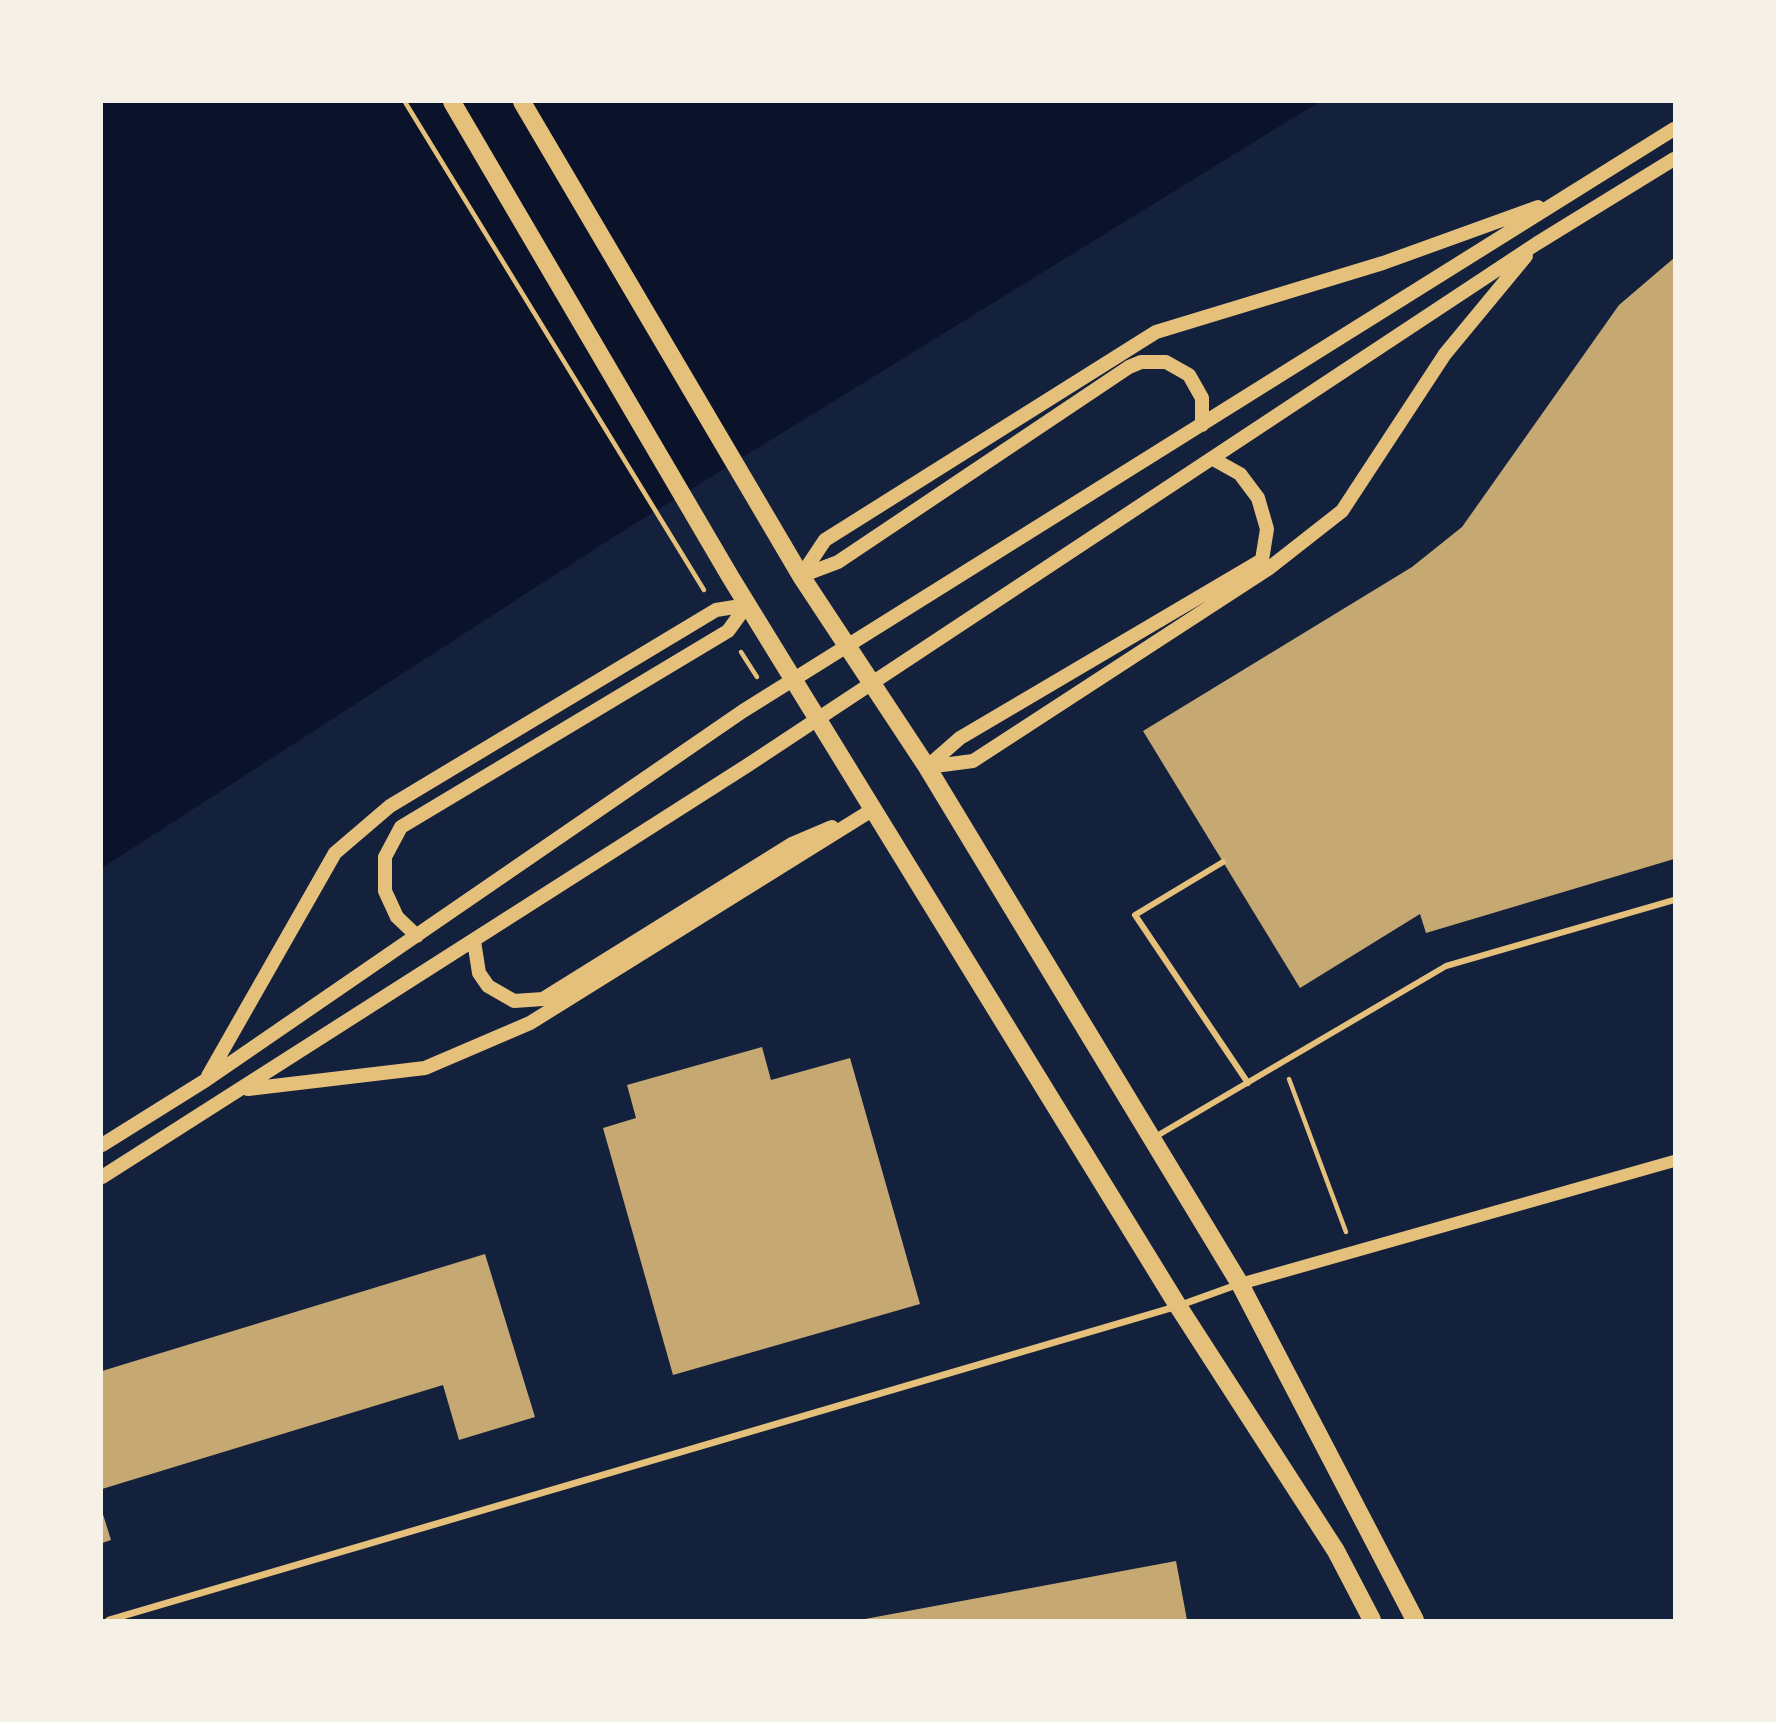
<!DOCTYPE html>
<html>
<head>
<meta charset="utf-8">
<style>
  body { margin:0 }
  #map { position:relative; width:1776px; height:1722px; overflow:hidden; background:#14213d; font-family:Barlow,sans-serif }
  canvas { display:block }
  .frame { position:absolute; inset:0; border:103px solid #f6f1e7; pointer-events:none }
</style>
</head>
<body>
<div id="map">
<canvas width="1776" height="1722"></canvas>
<div class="frame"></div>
</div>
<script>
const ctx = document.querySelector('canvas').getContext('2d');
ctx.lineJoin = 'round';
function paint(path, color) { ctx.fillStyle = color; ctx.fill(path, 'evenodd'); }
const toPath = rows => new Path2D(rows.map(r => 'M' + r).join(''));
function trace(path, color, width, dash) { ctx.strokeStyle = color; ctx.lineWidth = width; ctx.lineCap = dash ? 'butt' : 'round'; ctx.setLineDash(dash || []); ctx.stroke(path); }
paint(toPath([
  [102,102,1319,102,615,536,102,868]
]), '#0b132b');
paint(toPath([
  [1674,258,1674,859,1426,933,1420,914,1300,988,1143,731,1412,567,1462,527,1619,305],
  [762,1047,771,1080,850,1058,920,1304,673,1375,603,1128,636,1118,627,1085],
  [485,1254,535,1417,459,1440,443,1385,102,1489,102,1371],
  [102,1511,111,1540,102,1543],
  [1176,1561,1187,1620,865,1620,865,1619]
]), '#c6a872');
trace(toPath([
  [405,102,704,590],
  [741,652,757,677],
  [1289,1079,1346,1232]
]), '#e5c07b', 4.5);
trace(toPath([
  [1223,862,1135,915,1248,1083],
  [1155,1137,1446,966,1674,900]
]), '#e5c07b', 6);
trace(toPath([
  [109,1620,1178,1306,1239,1284]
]), '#e5c07b', 7);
trace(toPath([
  [1240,1284,1674,1161]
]), '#e5c07b', 12);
trace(toPath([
  [801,576,825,540,1156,332,1383,263,1538,207],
  [801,576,838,562,1129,367,1141,362,1166,362,1189,375,1202,398,1202,425],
  [928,766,960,738,1262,560,1267,529,1258,498,1240,474,1213,459],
  [927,767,973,761,1268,569,1342,511,1445,354,1526,256],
  [417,936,397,917,385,891,385,857,401,827,728,631,747,605],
  [474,941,479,973,488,986,514,1001,543,999,792,844,832,827],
  [208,1076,335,853,390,806,716,610,747,605],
  [248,1089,425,1068,530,1023,872,810],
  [102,1145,206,1080,743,711,1674,129],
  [102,1177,748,765,1536,244,1674,159]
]), '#e5c07b', 14);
trace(toPath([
  [452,102,731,578,1178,1306,1336,1551,1372,1620],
  [522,102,801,576,927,767,1240,1284,1415,1620]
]), '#e5c07b', 18);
</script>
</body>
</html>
